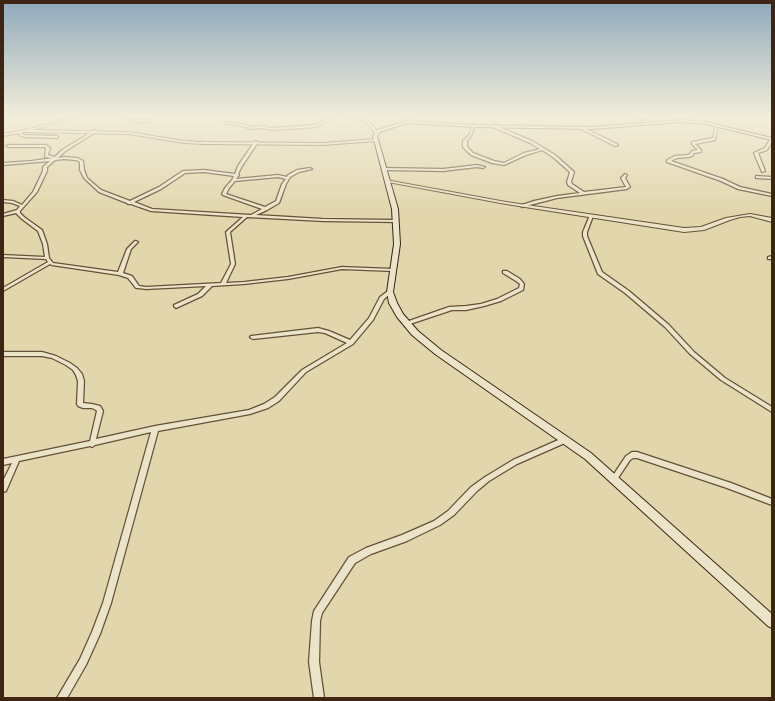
<!DOCTYPE html>
<html>
<head>
<meta charset="utf-8">
<style>
  body { margin:0 }
  #map { position:relative; width:775px; height:701px; overflow:hidden; background:#e2d6ac; font-family:"Libre Bodoni",serif }
  canvas { display:block }
  .frame { position:absolute; inset:0; border:4px solid #3e2413; pointer-events:none }
</style>
</head>
<body>
<div id="map">
<canvas width="775" height="701"></canvas>
<div class="frame"></div>
</div>
<script>
const ctx = document.querySelector('canvas').getContext('2d');
ctx.lineJoin = 'round';
const toPath = rows => new Path2D(rows.map(r => 'M' + r).join(''));
function trace(path, color, width, dash) { ctx.strokeStyle = color; ctx.lineWidth = width; ctx.lineCap = dash ? 'butt' : 'round'; ctx.setLineDash(dash || []); ctx.stroke(path); }
function paint(path, color) { ctx.fillStyle = color; ctx.fill(path, 'evenodd'); }
const minor = toPath([
  [3,116,5,116,3,118,3,116],
  [125,116,128,116,135,120,148,120,149,121,148,122,134,122,125,116],
  [333,116,337,116,316,127,272,130,261,128,252,129,238,125,224,123,225,122,238,123,252,127,261,126,272,128,315,125,333,116],
  [631,116,636,116,652,123,650,124,631,116],
  [472,125,474,126,472,134,467,141,467,147,473,153,494,161,504,163,524,153,540,149,530,143,493,127,494,125,532,141,555,155,574,172,571,182,572,184,584,192,626,187,621,178,625,174,627,175,625,178,630,187,627,189,557,198,522,207,522,205,534,201,557,196,580,193,568,185,567,182,570,172,553,157,542,150,526,155,504,165,492,163,471,155,463,147,463,141,470,134,472,125],
  [716,125,718,126,715,140,695,144,701,150,701,152,694,153,692,156,689,157,677,158,671,161,723,179,740,187,772,194,772,196,738,189,721,181,667,162,667,160,675,156,688,155,690,154,692,151,698,150,692,144,692,142,713,138,716,125],
  [582,127,617,144,618,145,615,146,581,129,581,128,582,127],
  [95,130,97,131,64,152,58,158,64,157,77,158,83,161,84,170,87,178,101,190,130,201,159,187,183,171,204,170,235,174,238,166,255,141,256,141,258,142,242,166,238,174,239,175,236,179,278,175,287,177,288,175,297,170,310,168,312,169,299,172,290,177,286,184,279,203,267,210,256,215,323,219,396,220,398,221,396,222,323,221,247,217,230,232,235,264,226,283,244,282,288,277,342,267,393,269,395,270,393,271,342,269,288,279,244,284,212,286,202,296,176,308,174,306,174,305,198,294,206,286,146,289,138,288,136,288,128,278,119,275,52,265,50,264,3,291,3,288,48,262,46,259,3,257,3,255,45,257,43,244,38,231,22,219,16,213,3,216,3,214,17,210,20,206,12,203,3,202,3,200,13,201,22,205,33,192,43,171,43,167,50,161,3,165,3,163,32,161,53,158,54,158,45,157,46,148,45,147,8,147,6,146,8,145,46,145,50,148,48,155,55,157,62,150,95,130],
  [64,159,76,160,80,162,80,170,84,178,99,192,127,203,128,204,131,204,151,211,243,217,226,232,231,264,221,283,146,287,139,286,132,276,123,273,131,249,138,242,136,241,135,241,127,249,118,272,53,263,49,258,47,244,42,230,24,217,20,213,20,211,37,192,47,171,47,167,55,160,64,159],
  [204,172,234,176,232,180,225,188,222,194,223,195,262,209,251,215,152,209,134,202,161,189,185,173,204,172],
  [278,177,286,179,282,184,276,201,265,207,226,194,229,188,235,181,278,177],
  [20,131,21,132,21,134,25,135,57,136,58,137,57,138,25,137,19,135,19,132,20,131],
  [771,138,772,138,772,142,767,150,758,153,765,171,762,172,754,153,765,148,771,138],
  [477,165,485,167,483,168,477,167,443,171,384,170,382,169,384,168,443,169,477,165],
  [756,176,772,177,772,179,757,178,756,178,756,176],
  [590,215,593,216,587,232,587,236,602,272,629,291,669,325,694,352,725,378,772,407,772,412,721,380,690,354,665,327,625,293,598,274,583,236,583,232,590,215],
  [772,256,772,259,768,259,768,257,772,256],
  [503,271,507,271,520,279,524,284,523,290,501,301,484,306,466,310,452,310,410,324,406,324,405,323,406,322,449,307,466,306,481,304,497,299,519,288,520,284,516,281,503,273,503,271],
  [388,291,392,291,392,292,384,299,373,320,353,344,306,372,279,401,268,408,250,414,158,431,111,603,100,634,86,665,67,698,57,698,80,659,92,632,103,603,151,432,95,445,92,447,90,446,19,461,6,491,3,492,3,481,12,463,3,465,3,459,90,441,97,411,96,410,92,408,83,408,78,406,77,404,78,381,76,375,73,370,66,365,52,358,42,356,3,356,3,352,42,352,56,356,70,363,77,368,82,374,84,381,83,403,92,404,100,406,103,411,96,439,155,426,249,410,264,404,275,397,302,370,347,343,325,333,318,332,253,339,251,338,250,337,251,336,318,328,329,331,350,340,369,318,380,297,388,291],
  [565,437,567,438,568,440,567,442,517,464,489,481,477,491,454,515,440,525,407,541,371,554,355,563,322,613,320,621,319,662,324,698,314,698,309,662,312,621,314,611,349,557,366,548,402,535,434,521,448,511,471,487,485,477,513,460,565,437],
  [632,452,637,452,731,483,772,499,772,505,727,488,637,458,633,458,630,460,616,481,614,482,612,481,610,479,612,477,626,456,632,452]
]);
const tertiary = toPath([
  [76,116,82,116,33,130,129,132,184,141,203,142,323,143,376,139,378,140,376,141,323,145,203,144,184,143,129,134,25,132,3,136,3,134,29,129,76,116],
  [343,116,351,116,365,119,372,124,378,133,375,134,370,126,363,121,343,116],
  [386,180,506,202,684,228,701,227,726,218,750,214,772,218,772,222,750,216,740,217,730,220,704,230,684,232,506,204,388,182,386,182,386,180]
]);
const secondary = toPath([
  [413,116,418,116,411,121,473,125,592,127,682,120,706,122,772,138,772,140,706,124,682,122,592,129,473,127,407,123,380,132,377,136,398,209,400,244,393,292,397,303,403,314,418,331,441,350,591,453,772,614,772,628,768,626,585,459,435,354,412,335,397,317,389,303,387,292,394,244,392,209,373,136,377,130,404,122,413,116]
]);
trace(minor, '#675039', 2.5);
trace(tertiary, '#675039', 2);
trace(secondary, '#3e2413', 2);
paint(minor, '#ece4c9');
paint(tertiary, '#ece4c9');
paint(secondary, '#ece4c9');
const sky = ctx.createLinearGradient(0, 0, 0, 215);
sky.addColorStop(0, '#8fa9bb');
sky.addColorStop(0.54, '#f2edda');
sky.addColorStop(1, '#f2edda00');
ctx.fillStyle = sky;
ctx.fillRect(0, 0, 775, 215);
</script>
</body>
</html>
